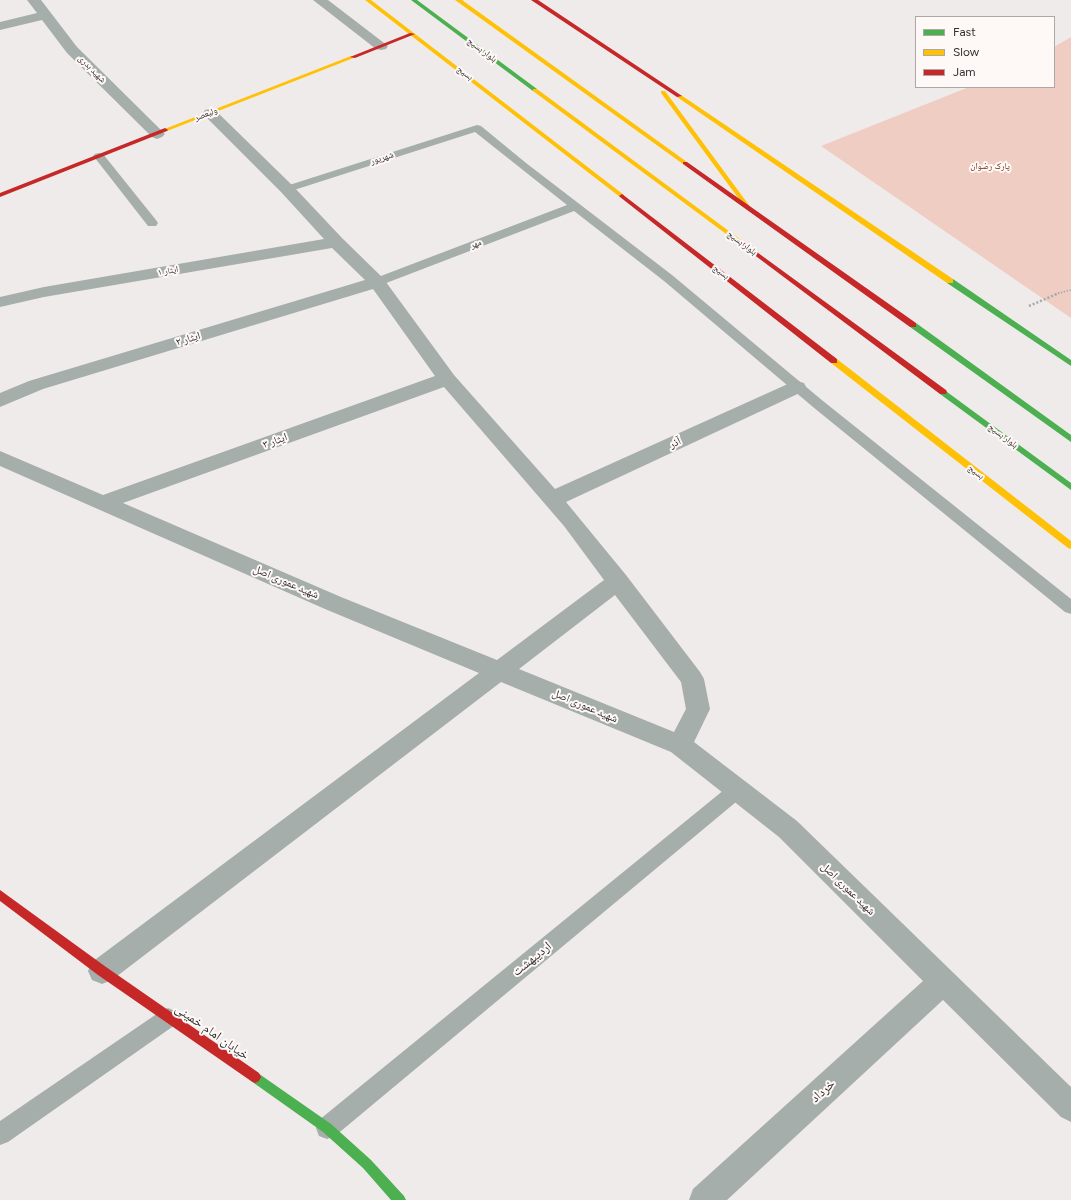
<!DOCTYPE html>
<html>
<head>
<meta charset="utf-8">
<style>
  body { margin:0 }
  #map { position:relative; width:1071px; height:1200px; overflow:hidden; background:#f0ebeb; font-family:Figtree,sans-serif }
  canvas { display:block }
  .legend { position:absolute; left:915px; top:16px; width:140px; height:72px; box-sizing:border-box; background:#fef9f7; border:1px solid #aca8a6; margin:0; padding:5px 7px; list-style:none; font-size:12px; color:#312e2d }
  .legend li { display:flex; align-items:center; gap:8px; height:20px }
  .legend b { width:20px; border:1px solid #aca8a6 }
</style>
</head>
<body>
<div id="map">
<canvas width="1071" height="1200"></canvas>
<ul class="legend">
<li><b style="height:5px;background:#4caf50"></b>Fast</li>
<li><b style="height:5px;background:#ffc107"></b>Slow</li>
<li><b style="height:5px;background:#c62828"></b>Jam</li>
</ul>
</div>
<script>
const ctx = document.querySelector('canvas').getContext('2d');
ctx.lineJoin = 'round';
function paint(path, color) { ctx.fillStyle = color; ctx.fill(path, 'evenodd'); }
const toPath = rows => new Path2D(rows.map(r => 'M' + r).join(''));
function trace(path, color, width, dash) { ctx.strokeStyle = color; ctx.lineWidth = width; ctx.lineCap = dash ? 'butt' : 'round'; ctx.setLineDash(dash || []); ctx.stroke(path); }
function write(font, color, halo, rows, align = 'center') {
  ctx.font = font + ' Figtree,"Noto Naskh Arabic",sans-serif'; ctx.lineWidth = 4; ctx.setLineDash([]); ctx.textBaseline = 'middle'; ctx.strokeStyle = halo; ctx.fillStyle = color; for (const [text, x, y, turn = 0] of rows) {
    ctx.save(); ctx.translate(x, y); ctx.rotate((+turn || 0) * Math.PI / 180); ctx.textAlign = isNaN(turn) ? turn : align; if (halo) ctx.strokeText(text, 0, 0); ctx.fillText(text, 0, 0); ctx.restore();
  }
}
paint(toPath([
  [1071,37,1071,318,821,146,969,87,1054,87,1054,47]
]), '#efcdc3');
trace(toPath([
  [1055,294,1071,290]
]), '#a5aaa8', 1.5, [1.5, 1.5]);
trace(toPath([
  [1029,306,1059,293]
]), '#a5aaa8', 2.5, [2, 2]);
paint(toPath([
  [477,125,481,126,526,163,672,275,823,401,1071,599,1071,614,1065,612,813,407,664,281,574,211,381,285,373,285,371,282,373,279,567,205,475,132,291,191,287,192,283,191,281,189,283,187,477,125],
  [99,153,103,154,156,220,158,223,156,226,148,226,95,158,93,156,95,154,99,153],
  [736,783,742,785,745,791,742,797,335,1136,327,1139,319,1136,316,1128,319,1120,730,785,736,783],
  [168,1008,175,1011,178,1018,175,1025,8,1142,0,1145,0,1121,161,1011,168,1008]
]), '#a5aeaa');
paint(toPath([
  [27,0,41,0,77,47,162,131,165,134,162,137,157,139,152,137,67,53,42,20,0,30,0,22,37,13,27,0],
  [313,0,328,0,388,46,386,49,381,50,376,49,313,0],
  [210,109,215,110,293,186,342,238,383,278,454,375,555,489,790,383,797,381,804,383,806,387,804,391,566,502,626,575,700,672,704,679,710,709,694,742,797,821,1071,1087,1071,1122,1061,1117,943,1000,727,1200,689,1200,693,1189,923,981,779,837,671,752,501,682,112,980,102,984,92,980,88,971,92,962,479,673,325,609,0,466,0,451,103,495,435,376,373,289,43,389,0,407,0,393,29,381,365,280,332,248,44,297,0,307,0,297,44,287,324,239,281,192,205,116,203,113,205,110,210,109],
  [444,387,564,526,604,580,497,660,341,597,123,503,444,387],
  [615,595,681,682,686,709,674,732,519,669,615,595]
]), '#a5aeaa');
paint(toPath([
  [411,0,417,0,537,89,537,91,533,91,411,0],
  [947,279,953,279,1071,360,1071,366,947,283,947,279],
  [910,323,916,323,1071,435,1071,442,910,327,910,323],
  [943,389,1071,483,1071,490,940,394,939,392,943,389],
  [255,1071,331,1124,371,1160,404,1196,406,1200,391,1200,363,1168,323,1132,251,1081,249,1077,251,1073,255,1071]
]), '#4caf50');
paint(toPath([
  [365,0,371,0,624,195,624,197,620,197,365,0],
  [455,0,462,0,687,162,687,164,683,164,455,0],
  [351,56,356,57,167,131,162,130,351,56],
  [533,89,537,89,741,240,741,242,737,242,533,91,533,89],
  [661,91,665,91,751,208,751,210,747,210,661,93,661,91],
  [677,95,681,95,953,279,953,283,947,283,677,97,677,95],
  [831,359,837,359,1071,541,1071,549,1068,548,831,363,831,359]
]), '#ffc107');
paint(toPath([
  [531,0,538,0,682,96,677,97,531,0],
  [410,33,415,34,355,58,350,57,410,33],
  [165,128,168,130,167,131,0,197,0,193,165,128],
  [683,162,687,162,916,323,916,327,910,327,683,164,683,162],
  [622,194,837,359,837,363,831,363,620,197,619,196,622,194],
  [739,239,946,390,947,392,946,394,940,394,737,242,737,240,739,239],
  [0,890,106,967,259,1073,261,1077,259,1081,255,1083,251,1081,98,975,0,901,0,890]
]), '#c62828');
write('9px', '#312e2d', '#fef9f7', [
  ["بلوار بسیج",482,50,37],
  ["شهید بدری",92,69,45],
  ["بسیج",465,73,38],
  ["ولیعصر",206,114,-21],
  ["شهریور",382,158,-18],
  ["بلوار بسیج",742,243,37],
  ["مهر",476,244,-21],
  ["ایثار ۱",168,271,-10],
  ["بسیج",721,272,38],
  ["بلوار بسیج",1003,436,37],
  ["بسیج",976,472,38]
]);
write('9px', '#752406', '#fef9f7', [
  ["پارک رضوان",990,166]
]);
write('11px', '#312e2d', '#fef9f7', [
  ["ایثار ۲",188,339,-17],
  ["ایثار ۳",275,441,-20],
  ["آذر",675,443,-25],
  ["شهید عموری اصل",286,582,23],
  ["شهید عموری اصل",585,706,23],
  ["شهید عموری اصل",848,889,44]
]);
write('13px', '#312e2d', '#fef9f7', [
  ["اردیبهشت",532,959,-39],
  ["خیابان امام خمینی",212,1032,35],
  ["خرداد",823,1091,-42]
]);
</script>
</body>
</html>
